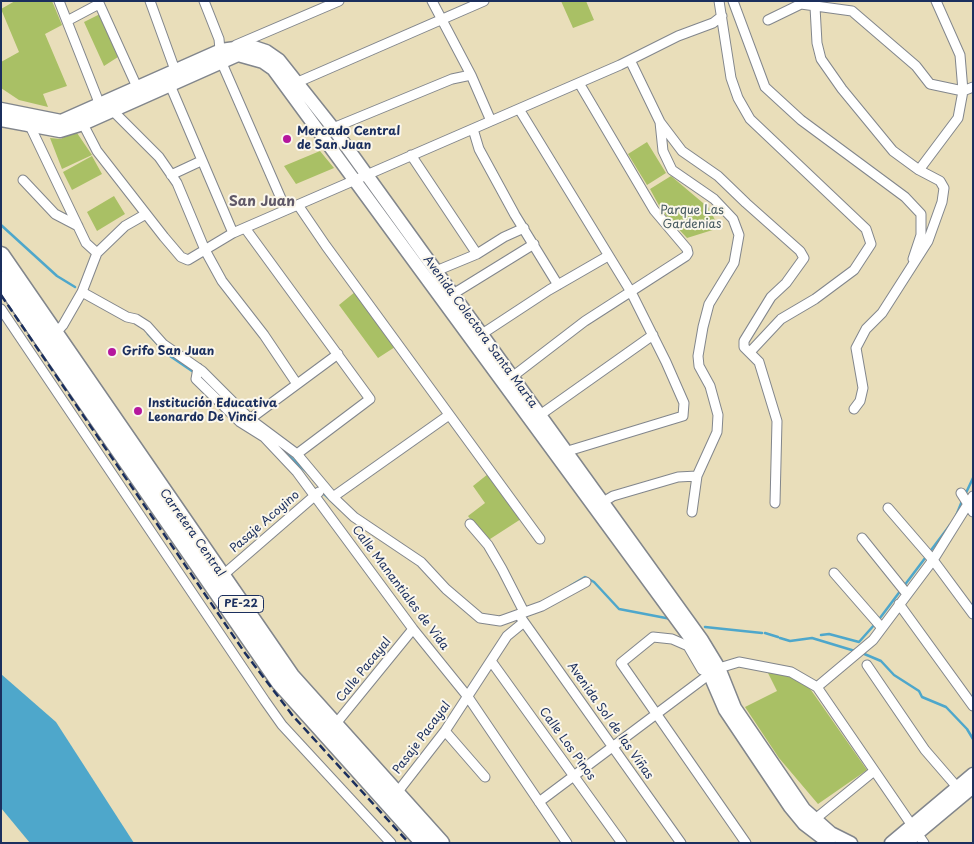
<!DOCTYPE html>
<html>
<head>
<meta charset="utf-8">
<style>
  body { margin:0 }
  #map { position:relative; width:974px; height:844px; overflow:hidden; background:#e9deba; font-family:"Playpen Sans",sans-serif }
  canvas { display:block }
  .frame { position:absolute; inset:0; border:2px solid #1b2f5e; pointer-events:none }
</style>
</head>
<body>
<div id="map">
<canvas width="974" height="844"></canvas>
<div class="frame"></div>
</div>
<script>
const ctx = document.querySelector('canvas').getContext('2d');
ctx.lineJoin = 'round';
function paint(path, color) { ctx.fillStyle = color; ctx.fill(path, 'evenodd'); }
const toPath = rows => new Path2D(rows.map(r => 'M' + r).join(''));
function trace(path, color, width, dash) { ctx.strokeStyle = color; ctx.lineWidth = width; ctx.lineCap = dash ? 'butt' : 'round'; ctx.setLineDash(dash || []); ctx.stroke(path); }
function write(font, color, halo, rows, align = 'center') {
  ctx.font = font + ' "Playpen Sans",sans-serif'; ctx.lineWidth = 4; ctx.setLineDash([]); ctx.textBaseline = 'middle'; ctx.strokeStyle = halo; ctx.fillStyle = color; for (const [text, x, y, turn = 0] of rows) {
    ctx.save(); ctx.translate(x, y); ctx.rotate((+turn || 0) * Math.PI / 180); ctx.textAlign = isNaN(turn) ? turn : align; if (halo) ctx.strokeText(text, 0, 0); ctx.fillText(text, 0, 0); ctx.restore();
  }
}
paint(toPath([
  [15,1,52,1,62,25,45,34,67,86,43,94,48,107,19,100,1,88,1,62,19,52,1,9],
  [561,1,586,1,594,20,573,28],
  [100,14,118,57,104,66,84,22],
  [75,130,92,155,62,169,50,138,61,139],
  [647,142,666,173,647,185,628,154],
  [320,151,334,168,296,184,284,166],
  [92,156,102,174,72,190,63,172],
  [671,176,709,208,719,228,687,238,662,211,650,189],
  [114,196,125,214,97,231,87,212],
  [355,292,395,347,378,358,339,305],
  [488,474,521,519,487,541,468,516,485,503,473,486],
  [775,668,795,675,811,690,867,770,818,804,779,758,745,707,777,691,768,673]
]), '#a9c065');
paint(toPath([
  [1,674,56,722,134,843,30,843,1,808]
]), '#4ea7cb');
trace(toPath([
  [1,225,57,276,75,287],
  [104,308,123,319],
  [148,334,167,354,192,371],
  [281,449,307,472],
  [322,492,340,509],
  [965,495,973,478],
  [956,516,962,501],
  [570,586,585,577,594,582,619,609,671,619],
  [904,586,950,525],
  [880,618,901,590],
  [705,627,762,633],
  [765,633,778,637],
  [821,635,829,634,859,642,875,624],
  [780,638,790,641,812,638,855,651],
  [862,653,881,661,894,675,919,691,922,697,946,707,967,729,973,739]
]), '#4ea7cb', 2.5);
const street = toPath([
  [59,1,100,105],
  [98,1,137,87],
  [150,1,175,70],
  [204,1,219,39,221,61,286,210],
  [432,1,471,75,491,121],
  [719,1,731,78,738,98,750,119,866,229,871,244,854,270,815,299,781,319,751,351],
  [733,1,765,87,801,120,905,197,921,214,921,235,913,259],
  [815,7,817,43,821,59,842,89,893,151,919,170,940,181,944,188,942,202,928,241,882,313,866,329,856,348,863,388,860,401,854,409],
  [768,20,801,4,852,11,916,66,930,84,963,91,973,87],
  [67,21,99,4],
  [236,45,339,1],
  [630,60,660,122,682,151,718,176,746,203,800,251,804,258,786,283,771,297,744,341,744,347,759,362,777,421,775,503],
  [298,82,484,1],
  [170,85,233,233],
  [519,109,631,292,666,362,684,403,683,416,568,451],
  [112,110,159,157,177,183,205,250,222,281,264,335,297,384],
  [660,122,663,151,672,170,714,199,733,219,739,235,734,263,709,304,703,327,698,356,699,366,710,386,718,415,717,432,697,476,692,512],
  [83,124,97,151,164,237,181,257,188,260,233,233,620,65,678,36,713,23,722,16],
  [30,126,86,243,97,253,82,292,63,325,53,336],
  [333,128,452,79,471,75],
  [473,129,479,149,515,215,558,285],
  [411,155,477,254],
  [919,170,958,118,963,91,960,55,936,1],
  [171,175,201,161],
  [23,180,55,214,78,226],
  [298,205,326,246,540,539],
  [245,228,370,399,297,454],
  [97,253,125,226,146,214],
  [436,271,477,254,504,237,524,228],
  [82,292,127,317,136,319,147,326,163,344,202,371,250,419,297,454,333,497,354,517,421,562,446,589,480,618,500,621,542,606,586,582],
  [453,294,534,244],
  [1,309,265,701,282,725,391,843],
  [482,334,549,290,608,256],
  [198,368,196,379,240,422,264,437,297,472,413,629,468,697,567,843],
  [512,377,585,321,686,256,688,253,687,249,654,210,579,83],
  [540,415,653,335],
  [250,419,338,354],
  [961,493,973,512],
  [333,497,449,415],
  [603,502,613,496,678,477,697,476],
  [888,508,933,560,973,614],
  [470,524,488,545,502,569,524,612],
  [862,538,907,594],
  [834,573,882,628],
  [222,576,319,492],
  [899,604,973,706],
  [519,615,681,843],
  [491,661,622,843],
  [867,665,925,750,957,787],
  [719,668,739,662,791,672,817,687,924,843],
  [702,670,688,646,672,639,653,637,621,663,746,843],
  [817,687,873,640,933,560,973,496],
  [334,726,413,629],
  [445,731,485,777],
  [396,794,445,731,507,636,524,622],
  [539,802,711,673],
  [814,820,874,771]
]);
const secondary = toPath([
  [1,109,61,121,221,50,242,47,254,47,266,51,279,60,333,128,702,640,719,668,735,708,804,809,831,833,851,843],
  [1,120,60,131,83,124,238,55,263,62,273,69,699,650,725,710,790,807,804,824,829,843],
  [891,843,973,774],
  [906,843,973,787]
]);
const highway = toPath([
  [1,255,291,676,441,843],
  [1,279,280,683,424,843]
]);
trace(street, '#82868c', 11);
trace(secondary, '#82868c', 15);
trace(highway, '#82868c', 19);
trace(street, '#fff', 9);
trace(secondary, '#fff', 12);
trace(highway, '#fff', 16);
trace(toPath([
  [1,295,245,653,293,716,409,843]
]), '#1b2f5e', 2.5, [8, 4]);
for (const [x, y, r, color] of [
  [287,139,5,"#b5179e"],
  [112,352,5,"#b5179e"],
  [138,411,5,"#b5179e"]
]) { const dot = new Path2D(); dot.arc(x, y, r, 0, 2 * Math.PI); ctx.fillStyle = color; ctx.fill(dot); trace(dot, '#fbf7ec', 2); }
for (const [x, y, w] of [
  [241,604,45]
]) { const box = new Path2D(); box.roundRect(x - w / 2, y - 8.5, w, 17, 4); ctx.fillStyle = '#fbf7ec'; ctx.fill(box); trace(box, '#1b2f5e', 1); }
write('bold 11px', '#1b2f5e', null, [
  ["PE-22",241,604]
]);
write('bold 12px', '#1b2f5e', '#fbf7ec', [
  ["Mercado Central",297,132],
  ["de San Juan",297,146],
  ["Grifo San Juan",122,352],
  ["Institución Educativa",148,404],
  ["Leonardo De Vinci",148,418]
], 'left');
write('12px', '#465a60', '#fbf7ec', [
  ["Parque Las",692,211],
  ["Gardenias",692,225]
]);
write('12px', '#1b2f5e', '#fbf7ec', [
  ["Avenida Colectora Santa Marta",480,332,54],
  ["Pasaje Acoyino",265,522,-41],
  ["Carretera Central",192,533,55],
  ["Calle Manantiales de Vida",400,588,53],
  ["Calle Pacayal",364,670,-51],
  ["Avenida Sol de las Viñas",610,721,55],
  ["Pasaje Pacayal",422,738,-53],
  ["Calle Los Pinos",567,744,54]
]);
write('bold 14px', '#605968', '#fbf7ec', [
  ["San Juan",262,202]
]);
</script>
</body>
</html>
